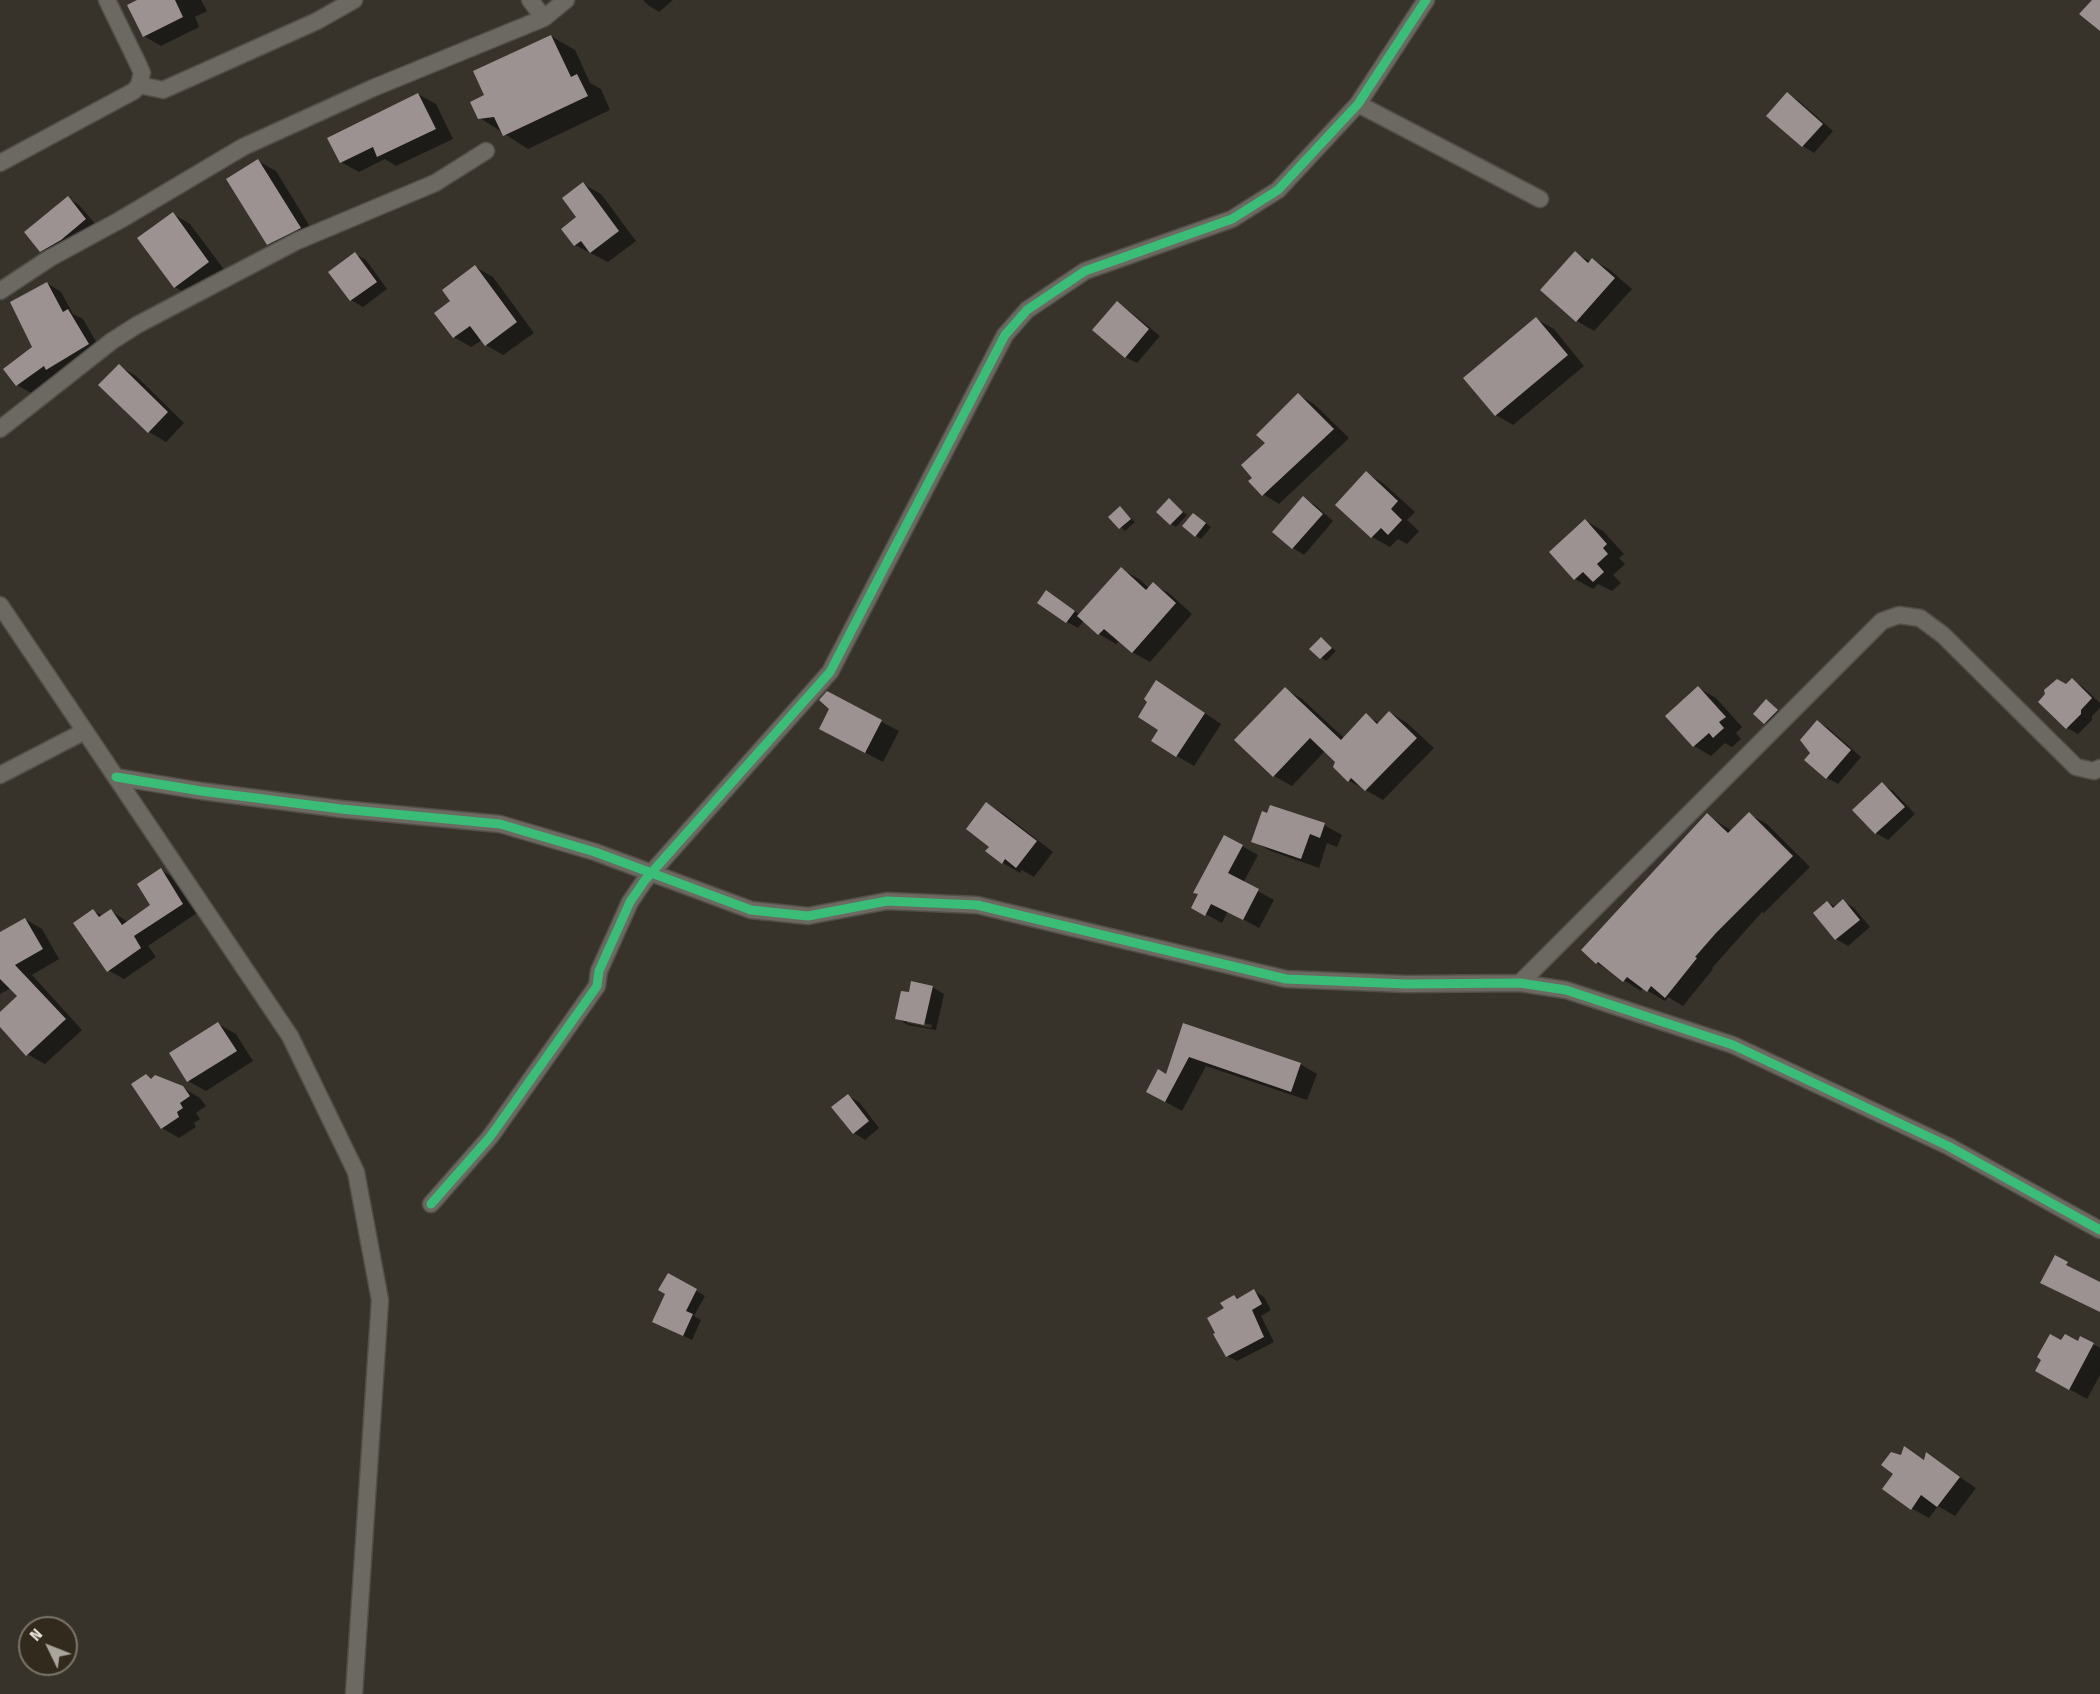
<!DOCTYPE html>
<html>
<head>
<meta charset="utf-8">
<style>
  body { margin:0 }
  #map { position:relative; width:2100px; height:1694px; overflow:hidden; background:#37332b; font-family:"Fira Sans Condensed",sans-serif }
  canvas { display:block }
  .north { position:absolute; left:18px; top:1616px; width:60px; height:60px; box-sizing:border-box; background:#322a1c; border:2px solid #7b7468; border-radius:50%; rotate:313deg; font-size:16px; font-weight:700; line-height:24px; text-align:center; color:#e9e4db }
  .north::after { content:''; display:block; margin:auto; width:21px; height:27px; background:#aba69d; clip-path:polygon(50% 0,100% 100%,50% 72%,0 100%) }
</style>
</head>
<body>
<div id="map">
<canvas width="2100" height="1694"></canvas>
<div class="north">N</div>
</div>
<script>
const ctx = document.querySelector('canvas').getContext('2d');
ctx.lineJoin = 'round';
function paint(path, color) { ctx.fillStyle = color; ctx.fill(path, 'evenodd'); }
const toPath = rows => new Path2D(rows.map(r => 'M' + r).join(''));
function trace(path, color, width, dash) { ctx.strokeStyle = color; ctx.lineWidth = width; ctx.lineCap = dash ? 'butt' : 'round'; ctx.setLineDash(dash || []); ctx.stroke(path); }
paint(toPath([
  [140,0,201,0,207,11,195,17,199,27,161,46,144,36],
  [643,0,673,0,659,12,648,5],
  [551,36,575,50,590,83,601,89,610,110,528,149,480,118,486,96],
  [418,94,436,104,453,139,396,166,385,159,359,172,341,162],
  [1787,94,1799,101,1833,131,1814,153,1803,146],
  [258,161,276,171,317,238,285,254,268,244],
  [583,184,601,194,636,241,608,262,575,245],
  [68,198,79,205,97,226,53,257,41,251],
  [173,214,190,224,226,272,192,297,175,287],
  [1575,253,1591,262,1593,260,1610,270,1632,289,1594,331,1577,321],
  [355,254,366,260,387,289,363,307,351,300,330,272],
  [475,267,493,277,534,333,503,355,486,345,482,340,471,347,454,337,452,301],
  [47,283,61,292,73,314,83,319,102,352,57,375,31,393,17,385,34,348],
  [1117,303,1128,310,1160,336,1137,363,1125,357],
  [1536,319,1554,329,1584,366,1513,425,1496,415],
  [119,366,136,376,184,423,166,442,149,432],
  [1298,395,1314,404,1349,438,1279,504,1263,494,1254,478,1267,443],
  [1366,473,1383,483,1415,512,1407,520,1419,531,1407,544,1398,539,1390,547,1372,537,1337,505],
  [1304,498,1315,505,1333,521,1304,555,1293,548,1274,532],
  [1169,500,1187,515,1176,527,1171,524],
  [1120,508,1135,522,1125,531,1110,517],
  [1199,518,1211,527,1201,539,1196,536],
  [1586,521,1603,531,1624,554,1619,558,1625,564,1613,575,1621,583,1612,591,1598,584,1593,589,1575,579],
  [1121,569,1139,579,1149,588,1153,584,1170,594,1192,614,1150,662,1132,652,1120,641,1116,644,1099,634,1084,620,1078,628,1067,622,1058,599,1080,615],
  [1321,639,1336,651,1326,661,1312,649],
  [2072,680,2083,687,2100,703,2100,708,2092,716,2092,720,2078,734,2067,728,2066,686],
  [1698,688,1716,698,1742,727,1736,733,1741,739,1732,747,1725,743,1711,756,1694,746],
  [1285,689,1302,699,1344,738,1366,715,1379,723,1389,712,1407,723,1434,748,1383,800,1348,780,1337,761,1325,751,1292,786,1274,776,1236,740],
  [1174,692,1221,724,1194,766,1177,756,1160,729],
  [827,693,899,731,883,762,838,738],
  [1767,701,1782,714,1770,726,1765,723],
  [1818,722,1828,728,1861,757,1838,784,1827,778,1812,753],
  [1882,784,1893,791,1915,814,1888,840,1876,833,1854,810],
  [987,804,1004,814,1053,852,1034,877,1022,870,1020,873,1003,863,991,846],
  [1749,814,1767,824,1810,867,1764,913,1762,912,1712,968,1713,969,1683,1006,1668,997,1665,1001,1643,988,1641,991,1597,963,1583,950,1707,815,1732,831],
  [1324,825,1342,835,1337,847,1327,843,1319,868,1271,851,1253,841],
  [1242,846,1258,855,1243,883,1274,900,1259,928,1228,911,1222,923,1193,907,1199,895,1195,893],
  [161,870,176,879,197,913,148,946,156,957,124,979,108,970,93,911,103,916,111,911,128,922,152,906],
  [1843,901,1854,908,1870,927,1848,946,1836,939,1815,913,1828,903,1836,907],
  [25,919,42,929,59,959,32,975,82,1030,45,1064,27,1054,0,1025,0,1014,19,996,11,988,0,994,0,933],
  [932,987,944,994,936,1030,908,1025,897,1018,910,994],
  [907,1020,932,1025,931,1028,907,1023],
  [218,1024,236,1034,253,1061,206,1091,188,1081],
  [1184,1025,1300,1064,1317,1074,1307,1100,1206,1066,1182,1111,1164,1101,1167,1076],
  [152,1080,182,1087,200,1098,206,1106,196,1113,200,1119,194,1123,196,1127,179,1138,162,1128],
  [848,1096,859,1102,879,1128,865,1140,854,1133],
  [668,1275,705,1296,694,1316,701,1320,692,1340,663,1326],
  [1254,1291,1264,1297,1271,1310,1261,1316,1274,1342,1237,1361,1227,1356,1234,1296,1239,1299],
  [2081,1338,2100,1348,2100,1375,2087,1399,2037,1371,2062,1342,2078,1343],
  [1905,1448,1925,1460,1927,1455,1976,1488,1955,1516,1938,1506,1929,1518,1911,1508,1895,1474]
]), '#0007');
paint(toPath([
  [137,0,175,0,183,17,143,37,127,5],
  [2092,0,2100,0,2100,31,2079,14],
  [551,35,571,77,577,74,588,96,503,136,494,117,478,119,470,102,484,95,473,71],
  [1787,92,1823,124,1802,147,1766,116],
  [418,93,436,129,377,157,373,147,340,163,327,138],
  [258,159,301,228,267,245,226,179],
  [583,182,619,231,590,253,581,241,574,246,561,229,576,217,562,198],
  [68,196,86,219,61,240,40,252,24,232],
  [173,212,209,262,174,288,137,238],
  [1575,251,1588,263,1592,258,1615,278,1576,322,1540,290],
  [355,252,377,282,350,301,328,272],
  [475,265,517,322,485,346,470,326,453,338,434,313,450,301,442,290],
  [47,282,63,312,68,309,89,344,46,370,44,366,16,386,3,369,32,347,10,302],
  [1117,301,1149,329,1125,358,1092,330],
  [1536,317,1568,355,1495,416,1463,378],
  [119,364,168,412,148,433,98,385],
  [1298,393,1334,429,1262,496,1248,481,1252,478,1241,465,1265,443,1256,435],
  [1366,471,1398,501,1391,509,1402,520,1388,535,1381,528,1371,538,1335,505],
  [1303,496,1323,514,1292,549,1272,532],
  [1169,498,1183,512,1170,525,1156,512],
  [1120,506,1131,519,1119,529,1108,517],
  [1193,513,1206,523,1195,537,1182,526],
  [1585,519,1607,544,1603,548,1608,554,1597,564,1604,572,1593,582,1583,572,1574,580,1549,552],
  [1121,567,1146,590,1153,582,1176,603,1132,653,1104,629,1098,635,1077,616],
  [1046,590,1075,611,1066,623,1037,603],
  [1321,637,1332,648,1320,659,1309,649],
  [2072,678,2092,698,2081,710,2081,714,2066,729,2038,702,2045,694,2044,690,2057,679,2066,684],
  [1156,680,1205,713,1176,757,1151,741,1158,730,1138,717,1147,702,1144,699],
  [1698,686,1726,717,1719,722,1724,728,1713,738,1709,733,1693,747,1665,716],
  [1285,687,1341,740,1366,713,1377,724,1389,711,1417,738,1365,791,1351,778,1348,782,1333,767,1335,762,1310,738,1273,777,1234,740],
  [827,691,882,720,865,753,819,729,829,709,819,700],
  [1766,699,1778,710,1764,724,1753,714],
  [1817,720,1851,750,1826,779,1804,760,1810,753,1800,740],
  [1882,782,1905,807,1875,834,1852,810],
  [986,802,1037,841,1016,868,1005,859,1002,864,985,851,989,847,966,829],
  [1270,805,1325,823,1320,838,1310,834,1301,859,1251,842,1262,811,1267,813],
  [1749,812,1793,856,1716,933,1695,957,1697,958,1665,998,1651,986,1647,992,1627,977,1623,982,1598,962,1596,964,1581,950,1707,813,1728,833],
  [1224,835,1243,845,1228,873,1259,889,1243,920,1211,904,1205,916,1191,908,1198,894,1193,893],
  [161,868,183,904,134,936,141,948,107,972,73,923,93,909,99,917,111,909,122,925,150,905,137,884],
  [1843,899,1860,920,1835,940,1813,913,1827,901,1833,908],
  [25,918,43,949,15,965,66,1019,26,1056,0,1027,0,1012,17,996,0,979,0,932],
  [911,981,933,986,924,1025,895,1019,901,991,909,992],
  [218,1022,237,1051,187,1082,169,1053],
  [1183,1023,1301,1063,1291,1092,1189,1057,1165,1102,1146,1092,1158,1069,1166,1074],
  [146,1074,151,1079,155,1075,183,1086,190,1096,180,1103,183,1108,177,1112,179,1117,161,1129,131,1084],
  [848,1094,869,1121,853,1134,831,1107],
  [2055,1255,2068,1262,2066,1265,2100,1282,2100,1312,2040,1283],
  [668,1273,697,1289,686,1311,693,1314,683,1336,652,1322,665,1294,658,1290],
  [1254,1289,1262,1304,1252,1310,1264,1337,1226,1357,1213,1334,1215,1333,1207,1318,1224,1308,1220,1303,1234,1295,1237,1299],
  [2050,1334,2061,1340,2065,1334,2078,1341,2080,1336,2094,1343,2069,1390,2035,1371,2041,1360,2037,1357],
  [1904,1446,1924,1460,1926,1452,1960,1477,1937,1507,1921,1495,1911,1510,1882,1489,1893,1474,1881,1465,1891,1452,1901,1455]
]), '#9c9292');
const street = toPath([
  [530,0,544,18,566,0],
  [139,85,163,90,317,21,354,0],
  [1358,104,1540,199],
  [0,163,134,91,139,85,142,73,139,66,107,0],
  [0,291,50,258,120,220,243,147,373,88,544,18],
  [0,429,112,341,137,325,297,241,435,183,486,151],
  [0,605,290,1036,356,1172,380,1300,354,1694],
  [0,775,85,731],
  [116,777,201,791,341,809,500,824,595,852,751,910,808,916,887,901,977,905,1286,979,1406,984,1520,983,1566,990,1733,1045,1948,1146,2100,1230],
  [1520,983,1882,621,1899,615,1920,618,1943,635,2076,767,2094,771,2100,768],
  [431,1204,490,1137,597,986,599,971,630,902,645,880,830,672,1005,335,1027,310,1085,271,1232,219,1278,190,1358,104,1426,0]
]);
trace(street, '#524f48', 19);
trace(street, '#6c6962', 16);
trace(toPath([
  [116,777,201,791,341,809,500,824,595,852,751,910,808,916,887,901,977,905,1286,979,1406,984,1520,983,1566,990,1733,1045,1948,1146,2100,1230],
  [431,1204,490,1137,597,986,599,971,630,902,645,880,830,672,1005,335,1027,310,1085,271,1232,219,1278,190,1358,104,1426,0]
]), '#3abd76', 9);
</script>
</body>
</html>
